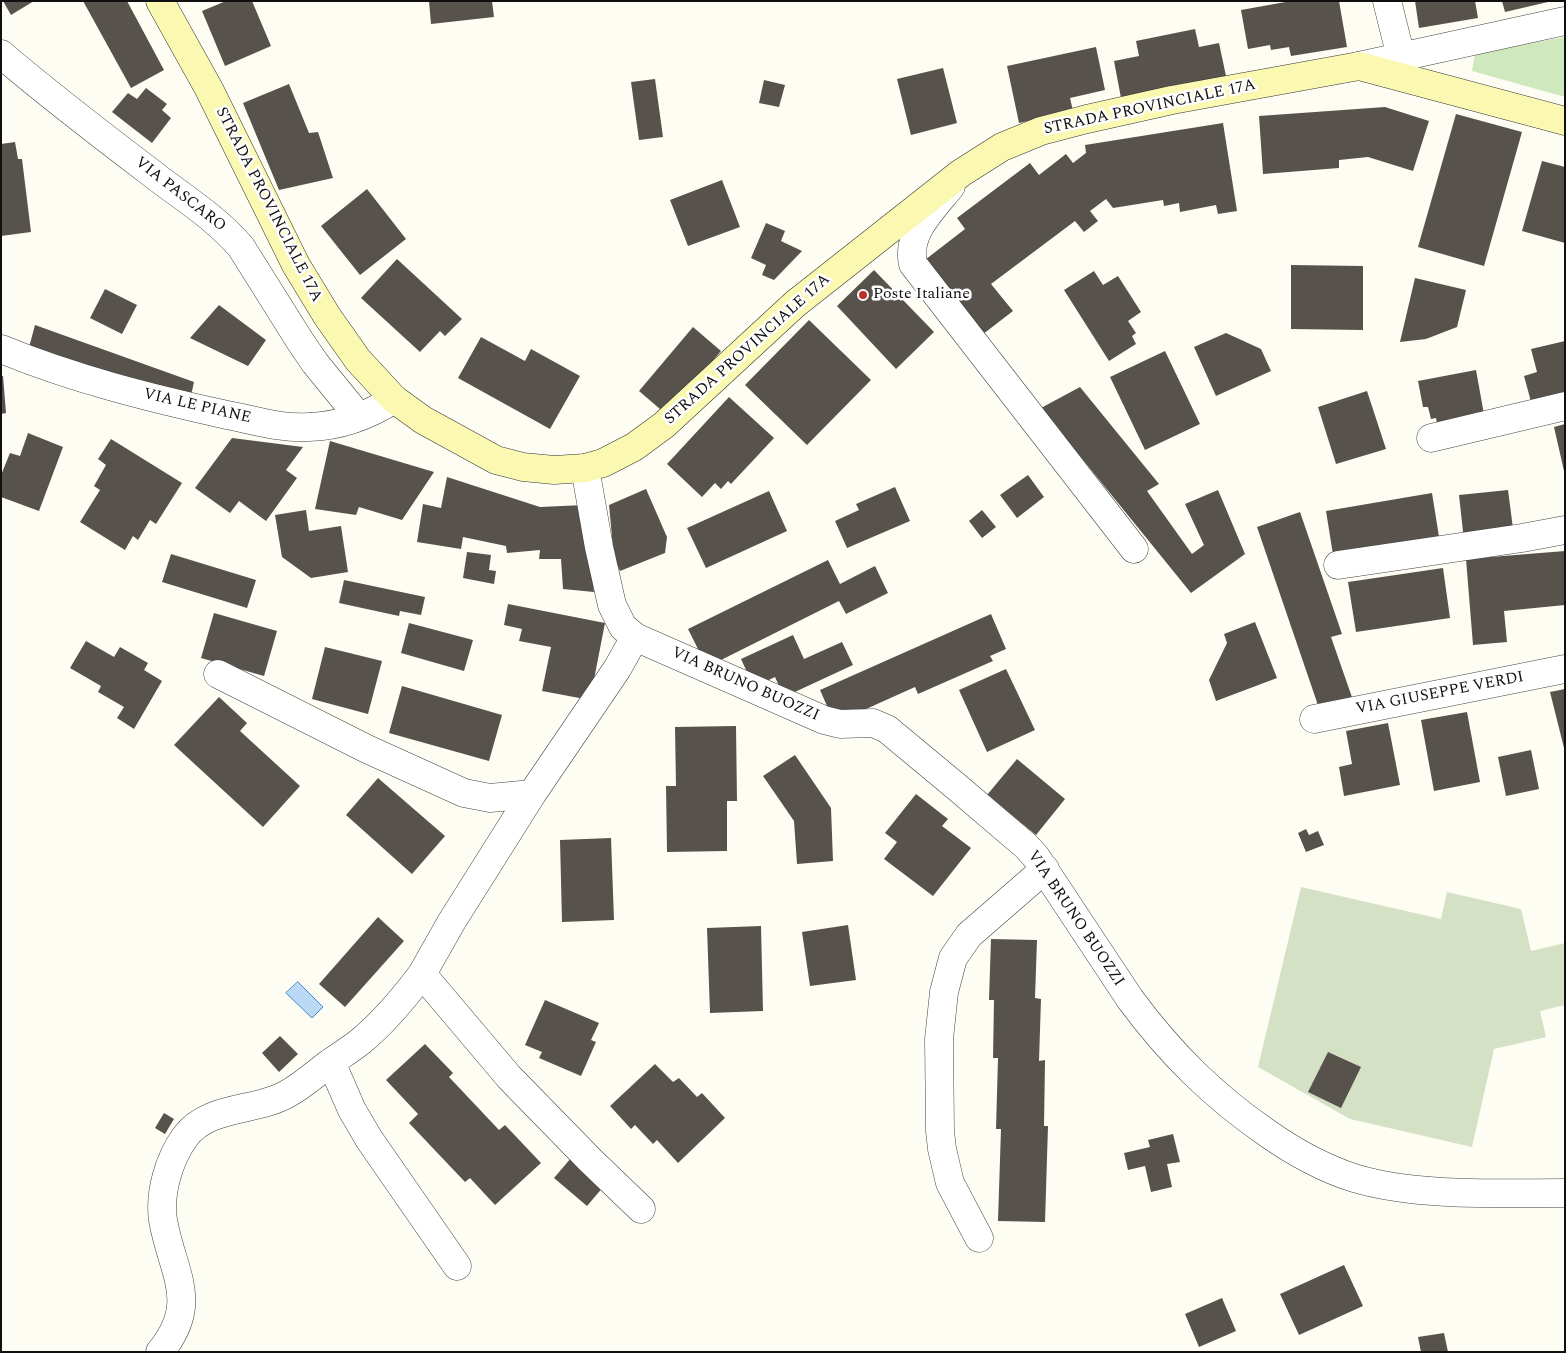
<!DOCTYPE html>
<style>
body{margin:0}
#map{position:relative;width:1566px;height:1353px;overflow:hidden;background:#fefdf3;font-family:Spectral,serif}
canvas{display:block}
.frame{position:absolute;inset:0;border:2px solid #101010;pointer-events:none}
</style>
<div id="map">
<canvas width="1566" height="1353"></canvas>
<div class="frame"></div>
</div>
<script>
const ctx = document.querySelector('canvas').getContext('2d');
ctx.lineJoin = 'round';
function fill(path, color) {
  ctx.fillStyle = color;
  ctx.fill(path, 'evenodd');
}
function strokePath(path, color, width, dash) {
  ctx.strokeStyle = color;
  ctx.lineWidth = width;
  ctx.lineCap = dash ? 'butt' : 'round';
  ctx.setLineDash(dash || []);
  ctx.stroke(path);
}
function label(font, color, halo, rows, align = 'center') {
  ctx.font = font + ' Spectral,serif';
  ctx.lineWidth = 5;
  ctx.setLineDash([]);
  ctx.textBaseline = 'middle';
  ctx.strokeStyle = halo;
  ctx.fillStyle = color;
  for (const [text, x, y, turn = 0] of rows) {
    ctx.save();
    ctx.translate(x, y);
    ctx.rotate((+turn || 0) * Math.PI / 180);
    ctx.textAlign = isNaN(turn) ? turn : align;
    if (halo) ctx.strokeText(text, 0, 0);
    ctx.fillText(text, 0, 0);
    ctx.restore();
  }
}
fill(new Path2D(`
 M1565 37V97L1472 71 1475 53Z`), '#d0e8bd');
fill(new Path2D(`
 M1301 887 1441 919 1447 892 1521 909 1531 951 1565 943V1005L1540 1011 1546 1037 1494 1049 1472 1147 1350 1119 1258 1067Z`), '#d5e1c4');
const water = new Path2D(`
 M298 982 323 1007 312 1018 286 993Z`);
fill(water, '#b9d9f4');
strokePath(water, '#4388c8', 1);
fill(new Path2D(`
 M3 1H34L11 15Z
 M83 1H127L164 70 131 88Z
 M226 1H252L271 46 225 66 202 11Z
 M429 1H492L494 17 431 24Z
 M1291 1H1339L1347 47 1291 56 1289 47 1271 50 1270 45 1248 49 1241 10Z
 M1415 1H1475L1478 18 1419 28Z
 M1502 1H1547L1548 2 1505 12Z
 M1195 29 1199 47 1219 43 1226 76 1121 98 1114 61 1139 56 1136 41Z
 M1096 47 1105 90 1070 98 1073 111 1019 123 1007 66Z
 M943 68 957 123 911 135 897 79Z
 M655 79 663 137 639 140 631 82Z
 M764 80 785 85 779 107 759 103Z
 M289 84 309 133 318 132 333 178 279 190 243 103Z
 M146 88 167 104 162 110 171 118 152 143 112 112 128 93 137 99Z
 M1385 107 1429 121 1413 171 1368 157 1339 160V168L1263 174 1259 116Z
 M1456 114 1522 132 1484 266 1418 247Z
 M1223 123 1237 211 1218 214 1216 205 1180 212 1179 203 1164 206 1163 200 1113 208 1106 199 1090 211 1098 221 1084 232 1075 221 991 284 1013 311 978 338 921 263 965 229 957 218 1030 163 1039 175 1066 154 1073 163 1086 153 1085 145Z
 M15 142 18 159H22L31 232 1 236V144Z
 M1542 161 1565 167V243L1522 231Z
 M722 180 740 227 688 246 670 200Z
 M367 189 406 239 360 275 321 226Z
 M766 223 785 231 781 241 802 251 774 280 762 275 766 265 751 258Z
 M397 259 462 319 445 336 440 331 420 352 361 298Z
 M1291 265 1363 266V330L1291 329Z
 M874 270 934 332 896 369 837 306Z
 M1094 271 1103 285 1118 276 1141 312 1128 321 1136 333 1132 336 1136 344 1109 361 1064 290Z
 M1415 278 1466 290 1457 327 1426 339 1400 342Z
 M105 289 137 305 122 334 90 318Z
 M219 305 266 340 248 366 190 338Z
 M809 320 871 380 807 445 745 385Z
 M35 325 194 382 190 400 27 355Z
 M693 327 721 351 667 415 639 391Z
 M1226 333 1261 349 1271 371 1216 396 1194 347Z
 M481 337 525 361 531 349 580 376 550 429 458 378Z
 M1565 341V400L1533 409 1524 376 1537 372 1531 349Z
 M1165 351 1200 424 1145 450 1110 377Z
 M1476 370 1485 420 1438 429 1436 418 1431 419 1428 407H1423L1418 381Z
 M1 376H3L6 413 1 414Z
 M1080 387 1159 484 1147 491 1192 554 1204 545 1185 504 1218 490 1245 554 1191 593 1041 408Z
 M1367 391 1386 449 1336 464 1318 407Z
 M729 397 774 438 731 484 728 481 721 489 715 483 702 497 667 464Z
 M1565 424V471H1564L1554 427Z
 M28 433 63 447 39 511 1 497V475L10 453 20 456Z
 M232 438 303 447 286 470 297 478 266 521 239 501 230 513 195 488Z
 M111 439 182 483 156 524 150 520 138 540 133 536 125 550 80 522 100 490 94 486 106 465 98 459Z
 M330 441 434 472 402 520 359 507 356 515 315 509Z
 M1028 475 1044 497 1017 518 1000 495Z
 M447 477 540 507 584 505 594 592 563 589 561 559H539L540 550 507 553 506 546 463 537 461 549 417 542 423 504 441 508Z
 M895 487 910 521 847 548 835 521 859 510 856 504Z
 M646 489 667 537 665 553 620 571 614 558 609 505Z
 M1508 490 1514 536 1464 541 1459 495Z
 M769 491 787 531 706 568 687 528Z
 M1432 493 1440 543 1334 561 1326 511Z
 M306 510 309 531 341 526 348 572 311 578 282 557 275 515Z
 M982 510 996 527 982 538 969 521Z
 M1300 512 1342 634 1331 637 1354 703 1321 714 1257 527Z
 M1565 551V605L1504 611 1507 642 1473 645 1466 559Z
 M467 552 491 555 489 570 496 571 494 584 463 578Z
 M171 554 256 580 247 608 162 582Z
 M828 560 840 584 875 566 888 593 846 614 839 601 707 667 688 629Z
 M1443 568 1450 618 1356 632 1348 582Z
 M344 580 425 597 421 615 400 611 399 616 339 603Z
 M508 604 605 623 590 700 542 691 551 647 519 641 522 629 504 625Z
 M214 613 277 631 264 676 201 658Z
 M991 614 1006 649 990 656 993 661 918 694 915 687 846 718 831 715 820 690Z
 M1255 622 1277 678 1216 701 1209 680 1227 643 1224 634Z
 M409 623 473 640 464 671 401 653Z
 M793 635 804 659 842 642 853 665 784 697 775 677 754 687 741 659Z
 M86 641 114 657 120 647 148 663 144 670 162 681 134 729 117 718 124 707 98 692 101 686 70 668Z
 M325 647 382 661 368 714 312 699Z
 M1006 669 1035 730 987 752 959 690Z
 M402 686 502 715 489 761 389 733Z
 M1565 689V748H1564L1550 692Z
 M219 697 247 723 240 731 300 786 263 827 174 745Z
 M1467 712 1480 782 1434 791 1421 720Z
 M1388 723 1400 785 1344 796 1339 767 1352 764 1346 731Z
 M736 726 737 801H727V851L667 852 666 786H676L675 727Z
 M1531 750 1539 789 1506 796 1498 757Z
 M795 755 831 808 833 861 797 864 794 821 763 776Z
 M1017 759 1065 799 1036 835 987 795Z
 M378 778 445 836 412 874 346 815Z
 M916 794 948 819 942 826 971 848 933 896 884 859 897 842 885 833Z
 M1306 829 1309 835 1318 831 1324 845 1306 852 1298 833Z
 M611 838 614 920 562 922 560 840Z
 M378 917 404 941 345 1007 319 984Z
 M848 925 856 980 810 986 802 932Z
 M761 926 763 1011 710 1013 707 928Z
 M991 939 1037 940 1035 998 1041 999 1039 1061 1045 1060 1044 1126H1048L1045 1222 998 1221 1001 1129H996L998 1058H993L994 1000H989Z
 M545 1000 599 1023 591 1040 596 1042 581 1076 539 1058 542 1052 525 1045Z
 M280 1036 298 1054 279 1072 262 1053Z
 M425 1044 453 1073 449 1077 499 1130 505 1125 541 1163 495 1205 470 1178 465 1182 409 1123 418 1114 386 1080Z
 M1328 1052 1361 1067 1341 1108 1308 1092Z
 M655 1064 673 1082 679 1078 697 1097 702 1093 725 1118 678 1163 657 1140 653 1144 635 1125 631 1129 610 1106Z
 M164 1113 174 1119 165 1134 155 1128Z
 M1173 1134 1180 1162 1167 1164 1172 1187 1151 1192 1145 1166 1128 1170 1124 1153 1150 1147 1148 1140Z
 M571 1158 604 1186 587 1206 554 1178Z
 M1344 1265 1363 1306 1299 1335 1280 1294Z
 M1222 1298 1236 1331 1199 1347 1185 1314Z
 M1444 1333 1448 1352H1421L1418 1337Z`), '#58524c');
const street = new Path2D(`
 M1387 1 1401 57
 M1 54C49 95 100 134 150 172 183 198 213 215 241 247L300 341 315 363 359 417
 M1359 66 1565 21
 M951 186C933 209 906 233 913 264L1134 549
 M1 349C74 379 150 398 227 415 254 420 281 429 309 427 340 426 368 416 394 399
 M1431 438 1565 406
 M585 468 599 547 612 605 623 627 635 637 824 720 840 724 873 723 887 729 958 788 1026 846 1036 857 1130 999C1170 1053 1212 1095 1267 1133 1294 1152 1323 1168 1354 1178 1417 1197 1499 1193 1565 1193
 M1338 565 1522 538 1565 530
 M635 637 617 669 532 794 452 921 422 974 509 1077 590 1160 641 1209
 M218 674 367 749 464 793 490 798 532 794
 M1314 719 1565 669
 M331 1062 352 1110 369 1139 457 1266
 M979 1238 950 1183 942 1149 940 1131 939 1039 944 992 953 958 969 935 1045 869
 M160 1352C201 1302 172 1273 163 1220 159 1193 169 1159 185 1137 208 1105 256 1112 287 1094 302 1086 314 1075 327 1065 338 1057 350 1050 361 1041 384 1022 404 998 422 974`);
const secondary = new Path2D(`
 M160 1 209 89 296 265 327 316 358 360 394 399 423 420 496 460 523 467 554 470 585 468 603 463 634 447 664 425 795 304 961 173 1002 147 1041 131 1087 119 1172 100 1359 66 1565 121`);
strokePath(street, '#434343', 29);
strokePath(secondary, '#323232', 29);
strokePath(street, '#fff', 28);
strokePath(secondary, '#fbf9b1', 28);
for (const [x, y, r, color] of [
 [863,295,5,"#bb312d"]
]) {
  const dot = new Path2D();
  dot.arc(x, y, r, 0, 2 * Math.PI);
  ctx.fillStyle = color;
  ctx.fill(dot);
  strokePath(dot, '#fff', 2);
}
label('16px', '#101010', '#fff', [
 ["STRADA PROVINCIALE 17A",1150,108,-12],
 ["VIA PASCARO",180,195,38],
 ["STRADA PROVINCIALE 17A",268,205,63],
 ["STRADA PROVINCIALE 17A",748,350,-42],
 ["VIA LE PIANE",197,407,13],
 ["VIA BRUNO BUOZZI",745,685,24],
 ["VIA GIUSEPPE VERDI",1440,694,-11],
 ["VIA BRUNO BUOZZI",1075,919,56]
]);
label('16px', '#101010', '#fff', [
 ["Poste Italiane",873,295]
], 'left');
</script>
